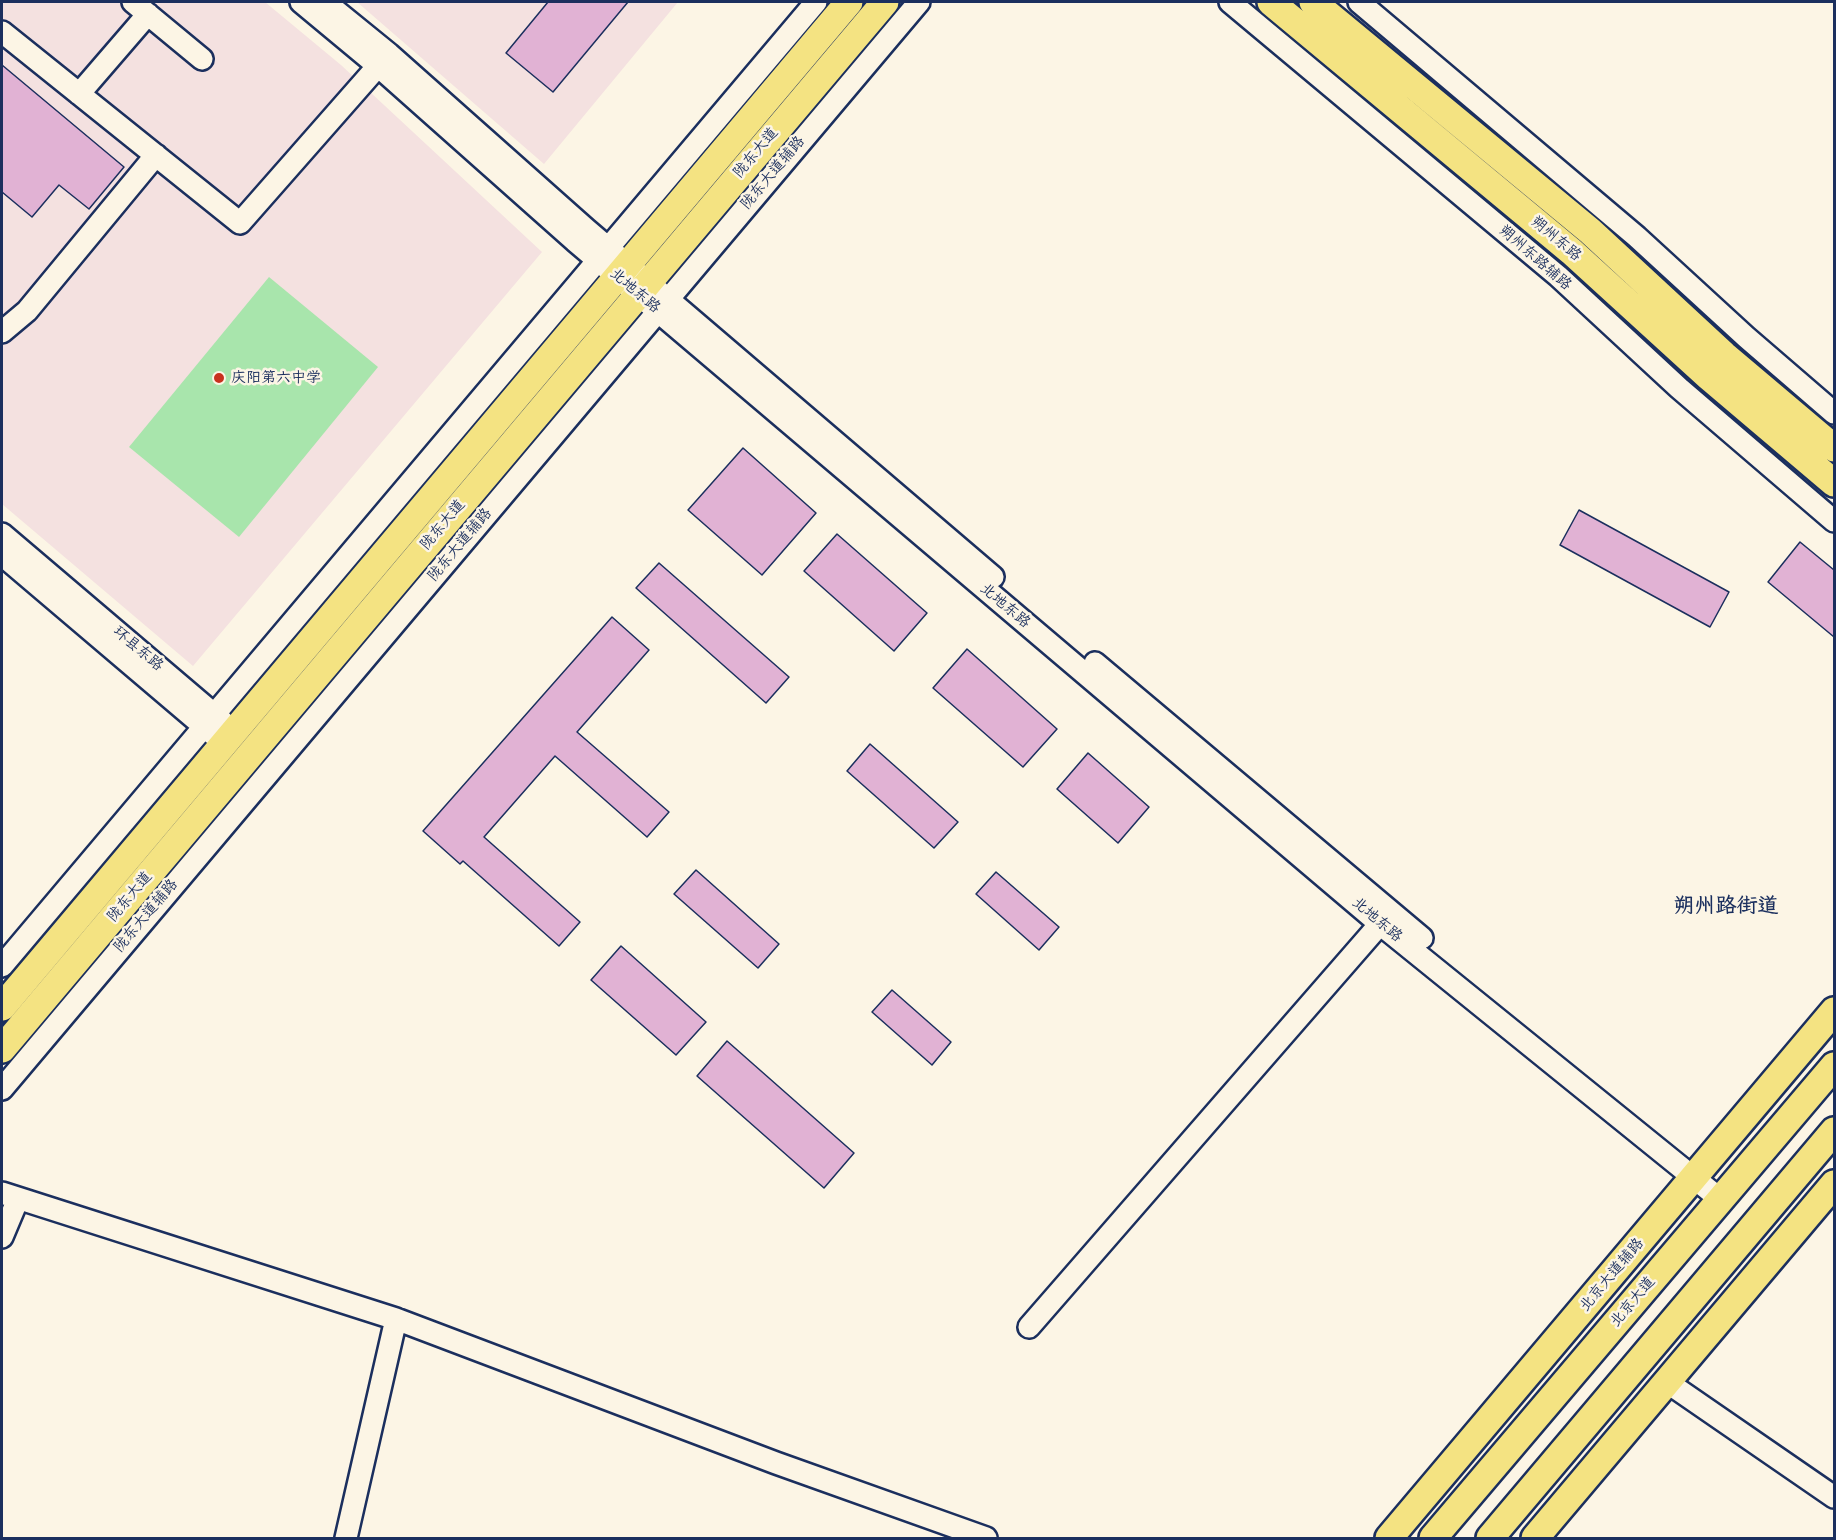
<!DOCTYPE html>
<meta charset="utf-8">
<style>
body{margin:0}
#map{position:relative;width:1836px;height:1540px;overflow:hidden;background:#fcf5e5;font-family:"Balsamiq Sans",sans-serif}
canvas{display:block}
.frame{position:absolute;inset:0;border:3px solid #1b2f5e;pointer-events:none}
</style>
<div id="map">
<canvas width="1836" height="1540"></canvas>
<div class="frame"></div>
</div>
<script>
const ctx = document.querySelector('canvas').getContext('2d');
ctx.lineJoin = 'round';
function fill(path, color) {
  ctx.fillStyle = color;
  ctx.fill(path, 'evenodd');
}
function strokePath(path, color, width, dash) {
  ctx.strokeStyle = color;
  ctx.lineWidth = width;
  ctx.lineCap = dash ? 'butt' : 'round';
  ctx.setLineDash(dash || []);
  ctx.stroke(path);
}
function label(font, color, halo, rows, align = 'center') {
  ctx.font = font + ' "Balsamiq Sans","LXGW WenKai TC",sans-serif';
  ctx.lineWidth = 5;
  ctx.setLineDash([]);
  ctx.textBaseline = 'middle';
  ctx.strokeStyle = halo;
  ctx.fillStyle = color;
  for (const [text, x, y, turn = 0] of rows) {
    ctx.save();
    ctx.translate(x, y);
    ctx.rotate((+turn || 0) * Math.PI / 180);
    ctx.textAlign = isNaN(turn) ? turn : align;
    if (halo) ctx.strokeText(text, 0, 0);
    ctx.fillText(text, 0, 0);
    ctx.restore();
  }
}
fill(new Path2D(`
 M2 2H265L341 65 542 252 193 666 2 504Z
 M357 2H678L544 164Z`), '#f4e1e0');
fill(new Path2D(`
 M269 277 378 367 239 537 129 447Z`), '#a8e5ac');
const building = new Path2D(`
 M548 2H628L553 92 506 53Z
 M2 65 124 167 89 209 59 185 32 217 2 192Z
 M743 448 816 513 762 575 688 510Z
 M1579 510 1729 592 1710 627 1560 545Z
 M837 534 927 613 894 651 804 571Z
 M1800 542 1834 570V637L1768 582Z
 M659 563 789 677 766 703 636 588Z
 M612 617 649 650 577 732 669 812 647 837 555 756 484 837 580 922 559 946 463 861 460 864 423 831Z
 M967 649 1057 729 1023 767 933 688Z
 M870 744 958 822 934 848 847 771Z
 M1088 753 1149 807 1118 843 1057 789Z
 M696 870 779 944 758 968 674 894Z
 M996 872 1059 927 1039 950 976 894Z
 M621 946 706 1022 676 1055 591 980Z
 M892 990 951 1042 932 1065 872 1012Z
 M727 1041 854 1153 824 1188 697 1076Z`);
fill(building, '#e1b2d4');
strokePath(building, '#1b2f5e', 1.5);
const minor = new Path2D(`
 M133 2 202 59
 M301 2 378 66 575 241 1380 924 1720 1199
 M325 2 389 54 586 229 993 577
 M1230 2 1558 276 1679 388 1834 521
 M1359 2 1637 237 1746 337 1834 413
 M2 32 240 223 378 66
 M79 94 148 14
 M2 332 27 311 156 155
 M2 534 223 722
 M2 555 214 735
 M1095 663 1422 938
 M2 966 816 2
 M2 1089 919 2
 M2 1193 396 1319 776 1463 986 1538
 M2 1237 18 1199
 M1029 1327 1380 924
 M1667 1382 1834 1497
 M346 1538 396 1319`);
const major = new Path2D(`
 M1271 2 1572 252 1709 377 1834 483
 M1313 2 1590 231 1724 355 1834 448
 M2 1007 849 2
 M2 1049 885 2
 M1389 1538 1834 1011
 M1433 1538 1834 1066
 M1490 1538 1834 1131
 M1535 1538 1834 1184`);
strokePath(minor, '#1b2f5e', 26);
strokePath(major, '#1b2f5e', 32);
strokePath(minor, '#fcf5e5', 21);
strokePath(major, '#f4e382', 27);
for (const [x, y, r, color] of [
 [219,378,6,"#c8321e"]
]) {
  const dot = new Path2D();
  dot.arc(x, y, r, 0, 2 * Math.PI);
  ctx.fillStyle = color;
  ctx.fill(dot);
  strokePath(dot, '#fcf5e5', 2);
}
label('15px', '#1b2f5e', '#fcf5e5', [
 ["陇东大道",756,153,-50],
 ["陇东大道辅路",773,173,-50],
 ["朔州东路",1556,239,40],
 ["朔州东路辅路",1535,258,41],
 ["北地东路",635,291,40],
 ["陇东大道",443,525,-50],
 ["陇东大道辅路",460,545,-50],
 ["北地东路",1005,606,40],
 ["环县东路",138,649,40],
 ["陇东大道",130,897,-50],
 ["陇东大道辅路",146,916,-50],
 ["北地东路",1377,920,40],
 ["北京大道辅路",1612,1275,-50],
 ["北京大道",1633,1302,-50]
]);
label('15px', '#1b2f5e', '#fcf5e5', [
 ["庆阳第六中学",231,378]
], 'left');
label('bold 21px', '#1b2f5e', '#fcf5e5', [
 ["朔州路街道",1726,907]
]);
</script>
